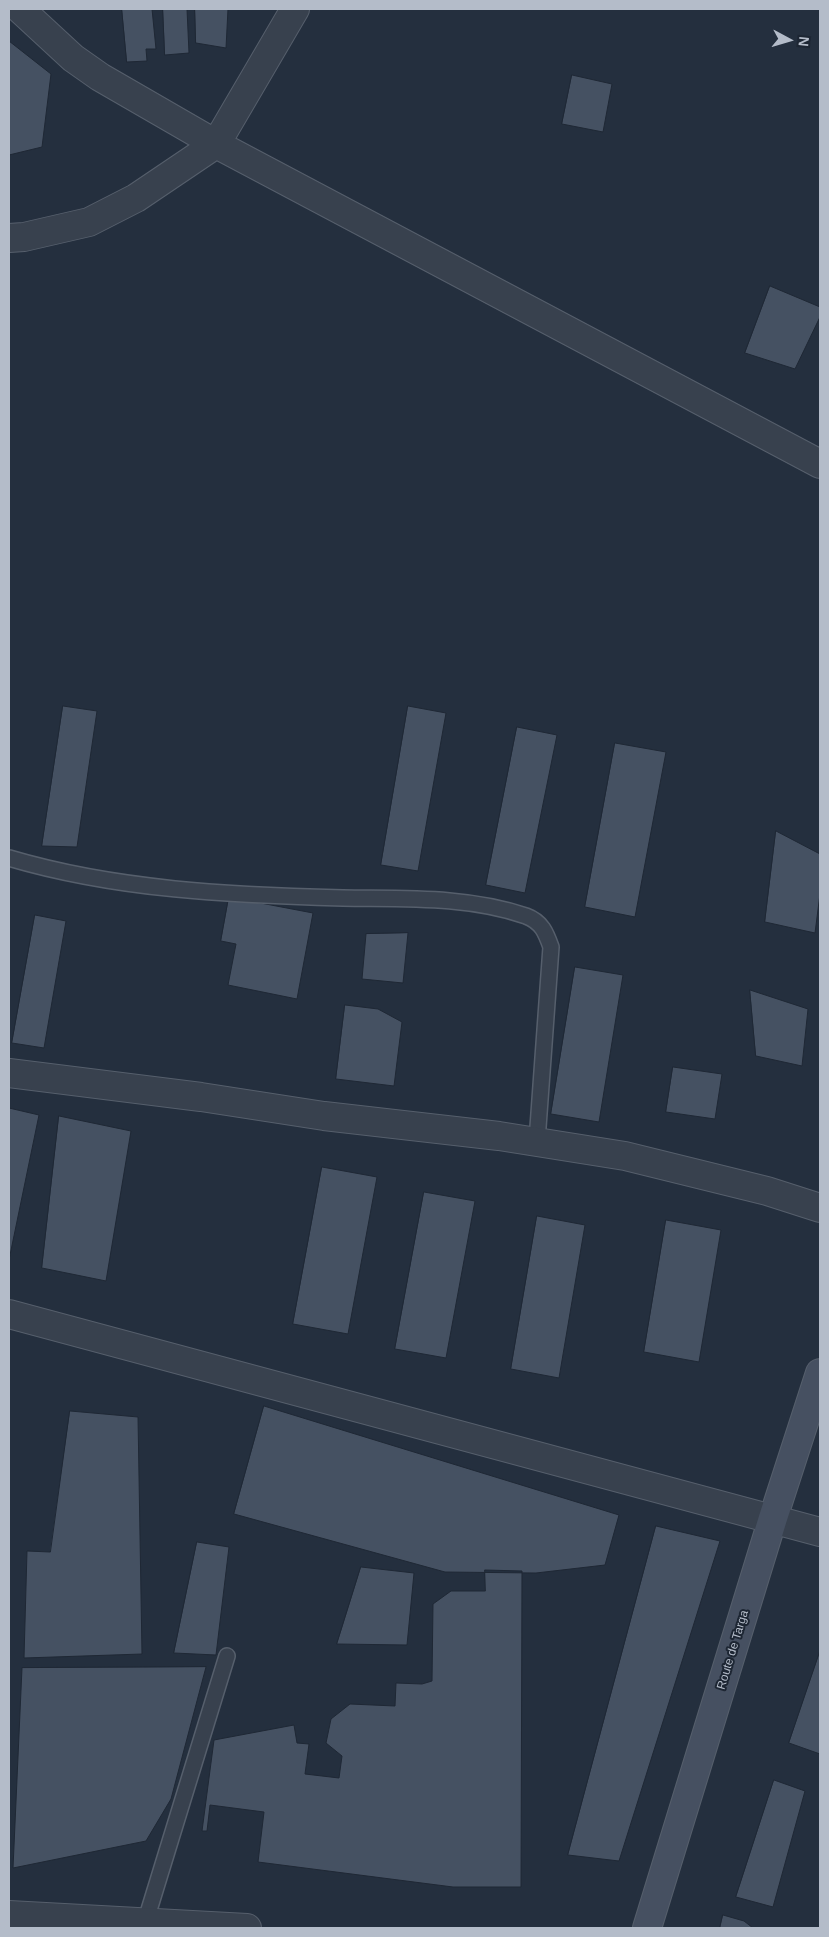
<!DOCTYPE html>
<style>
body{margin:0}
#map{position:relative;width:829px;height:1937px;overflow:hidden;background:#242f3e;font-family:Arial,sans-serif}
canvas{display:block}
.frame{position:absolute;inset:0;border:10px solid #b4bcc9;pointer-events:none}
.north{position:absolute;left:764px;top:15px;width:50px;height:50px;-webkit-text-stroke:4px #1d2633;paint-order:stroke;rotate:96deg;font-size:14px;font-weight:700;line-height:20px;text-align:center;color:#b4bcc9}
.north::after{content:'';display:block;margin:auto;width:18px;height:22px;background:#b4bcc9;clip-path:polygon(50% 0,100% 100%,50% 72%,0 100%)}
</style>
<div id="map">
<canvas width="829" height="1937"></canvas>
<div class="frame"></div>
<div class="north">N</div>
</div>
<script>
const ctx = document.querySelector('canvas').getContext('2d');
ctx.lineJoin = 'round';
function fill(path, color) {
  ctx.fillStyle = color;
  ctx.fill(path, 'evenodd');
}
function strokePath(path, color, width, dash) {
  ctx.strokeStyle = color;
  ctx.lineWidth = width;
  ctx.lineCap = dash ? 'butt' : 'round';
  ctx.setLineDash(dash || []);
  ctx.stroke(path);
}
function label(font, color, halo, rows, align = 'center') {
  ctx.font = font + ' Arial,sans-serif';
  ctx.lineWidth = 4;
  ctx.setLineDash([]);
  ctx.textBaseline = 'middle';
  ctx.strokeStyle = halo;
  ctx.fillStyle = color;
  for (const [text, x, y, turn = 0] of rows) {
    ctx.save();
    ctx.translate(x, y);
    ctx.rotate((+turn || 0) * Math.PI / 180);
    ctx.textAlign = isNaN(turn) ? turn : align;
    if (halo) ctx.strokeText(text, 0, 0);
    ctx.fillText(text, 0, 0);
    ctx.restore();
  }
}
const building = new Path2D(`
 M122 9H152L156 49H146L147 61 127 62Z
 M163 9H187L189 53 165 55Z
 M195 9H228L226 48 196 43Z
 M9 41 51 74 42 147 9 155Z
 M572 75 612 84 603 132 562 124Z
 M770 286 820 307V317L795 369 745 353Z
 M63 706 97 711 77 847 42 846Z
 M408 706 446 713 418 871 381 865Z
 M517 727 557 735 525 893 486 885Z
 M615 743 666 752 635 917 585 907Z
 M776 831 820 854V894L815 933 765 922Z
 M229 897 313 913 297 999 228 985 236 944 221 941Z
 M35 915 66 921 44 1048 12 1043Z
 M408 933 403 983 362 979 366 934Z
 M575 967 623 975 599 1122 551 1114Z
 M750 990 808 1009 802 1066 756 1056Z
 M345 1005 378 1009 402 1022 394 1086 336 1079Z
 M673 1067 722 1074 715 1119 666 1112Z
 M9 1108 39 1115 9 1260Z
 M59 1116 131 1131 106 1281 42 1268Z
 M322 1167 377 1177 348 1334 293 1324Z
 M424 1192 475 1201 446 1358 395 1349Z
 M537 1216 585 1225 559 1378 511 1369Z
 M666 1220 721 1230 699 1362 644 1352Z
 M264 1406 619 1515 605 1565 536 1573 445 1572 234 1514Z
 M70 1411 138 1417 142 1654 24 1658 27 1551 50 1552Z
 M656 1526 720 1541 619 1861 568 1855Z
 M197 1542 229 1547 216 1655 174 1653Z
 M361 1567 414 1573 407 1645 337 1644Z
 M485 1570 522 1571 521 1887H453L258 1862 264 1812 210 1805 207 1831H202L214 1740 294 1725 297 1743 309 1744 305 1774 339 1778 342 1756 326 1743 331 1719 350 1704 395 1706 396 1683 422 1684 432 1681 433 1604 451 1591H485Z
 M820 1651V1754L789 1743Z
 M206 1667 171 1799 146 1841 13 1868 22 1668Z
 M774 1780 805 1791 773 1907 736 1897Z
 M723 1915 744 1921 753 1928H720Z`);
fill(building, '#455162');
strokePath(building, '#1f2835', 1);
const service = new Path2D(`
 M9 858C117 890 231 895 343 898 404 899 468 896 526 916 542 922 546 933 551 947L537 1141
 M145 1923 227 1656`);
const minor = new Path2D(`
 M20 9 73 58 100 77 216 144 820 464
 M9 238 24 237 89 222 136 198 216 144 295 9
 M9 1073 201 1097 324 1116 499 1136 625 1156 767 1191 820 1208
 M9 1314 820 1532`);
const tertiary = new Path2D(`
 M9 1915 247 1928`);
const secondary = new Path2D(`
 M647 1928 773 1518 820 1373`);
strokePath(service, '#565f6c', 18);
strokePath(minor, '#565f6c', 30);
strokePath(tertiary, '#565f6c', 30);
strokePath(secondary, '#565f6c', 30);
strokePath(service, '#38414e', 15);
strokePath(minor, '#38414e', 28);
strokePath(tertiary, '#38414e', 28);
strokePath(secondary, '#465061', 28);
label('12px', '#b4bcc9', '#1d2633', [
 ["Route de Targa",733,1650,-73]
]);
</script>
